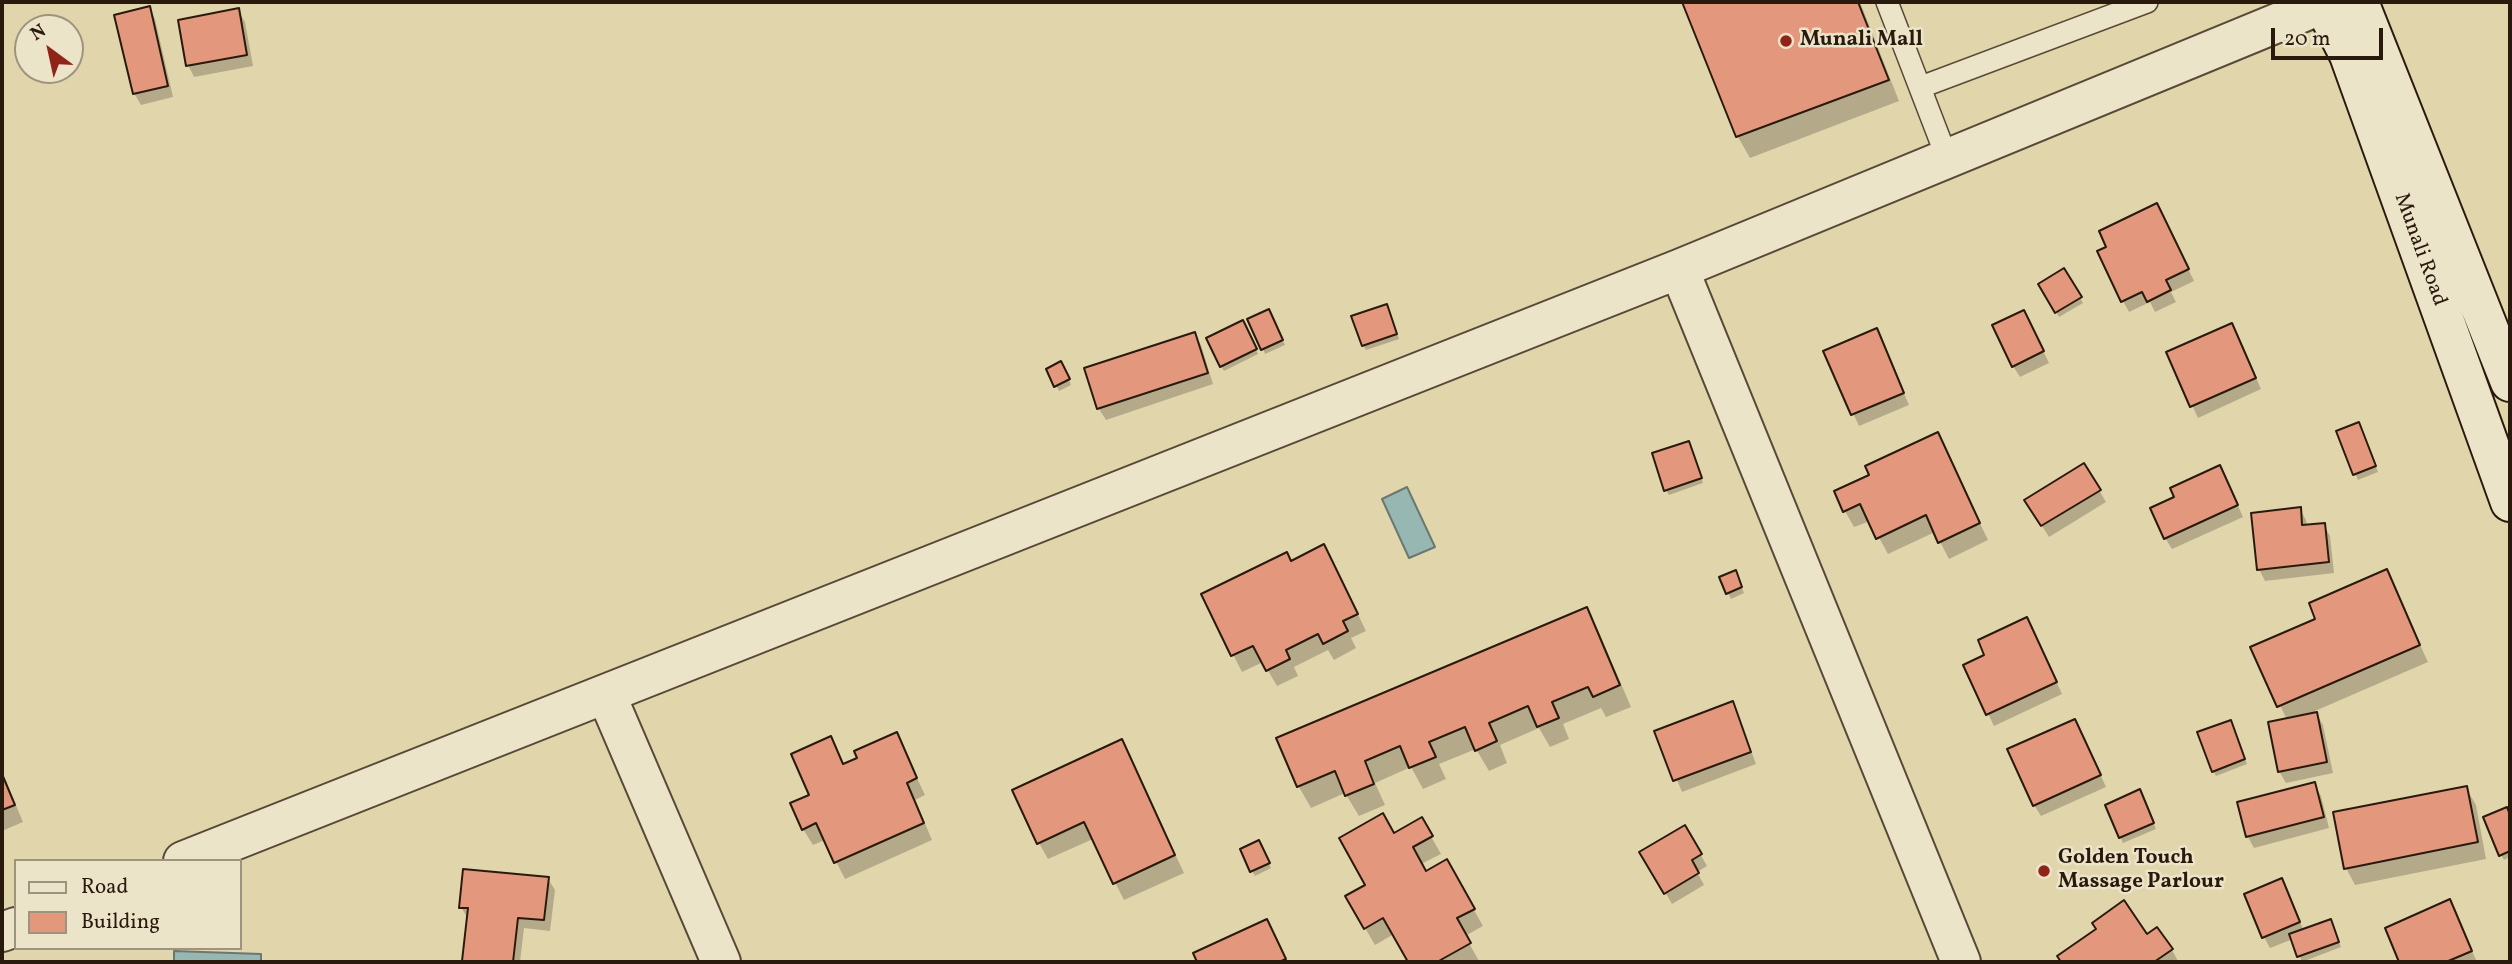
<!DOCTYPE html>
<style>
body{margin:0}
#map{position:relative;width:2512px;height:964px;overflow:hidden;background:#e1d5ac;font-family:Vollkorn,serif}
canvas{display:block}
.frame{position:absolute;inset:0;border:4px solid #2a1a0e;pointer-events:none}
.legend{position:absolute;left:14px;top:859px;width:228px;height:91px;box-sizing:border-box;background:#ece4c9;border:2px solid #9e937e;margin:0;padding:9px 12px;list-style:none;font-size:21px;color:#2a1a0e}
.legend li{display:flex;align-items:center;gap:14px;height:35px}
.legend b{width:35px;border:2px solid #9e937e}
.north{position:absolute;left:14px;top:14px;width:70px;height:70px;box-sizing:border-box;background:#ece4c9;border:2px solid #9e937e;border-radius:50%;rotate:327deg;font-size:19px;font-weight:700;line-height:28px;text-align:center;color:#2a1a0e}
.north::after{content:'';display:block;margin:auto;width:24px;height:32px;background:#8f2418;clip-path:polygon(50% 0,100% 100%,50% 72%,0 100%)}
.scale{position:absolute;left:2271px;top:28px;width:112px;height:32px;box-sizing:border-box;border:4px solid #2a1a0e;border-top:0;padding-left:9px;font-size:21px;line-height:24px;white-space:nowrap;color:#2a1a0e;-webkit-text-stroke:5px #ece4c9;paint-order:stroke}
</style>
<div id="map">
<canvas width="2512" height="964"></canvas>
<div class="frame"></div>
<ul class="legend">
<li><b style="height:9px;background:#ece4c9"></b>Road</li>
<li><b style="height:19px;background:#e3987d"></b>Building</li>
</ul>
<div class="north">N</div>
<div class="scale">20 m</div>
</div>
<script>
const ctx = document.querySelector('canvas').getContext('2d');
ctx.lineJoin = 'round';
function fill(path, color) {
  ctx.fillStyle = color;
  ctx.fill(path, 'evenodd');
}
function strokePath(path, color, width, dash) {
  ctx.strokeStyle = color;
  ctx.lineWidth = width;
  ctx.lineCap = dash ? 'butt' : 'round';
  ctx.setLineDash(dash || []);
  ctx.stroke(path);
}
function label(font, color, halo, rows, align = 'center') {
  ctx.font = font + ' Vollkorn,serif';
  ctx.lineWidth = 5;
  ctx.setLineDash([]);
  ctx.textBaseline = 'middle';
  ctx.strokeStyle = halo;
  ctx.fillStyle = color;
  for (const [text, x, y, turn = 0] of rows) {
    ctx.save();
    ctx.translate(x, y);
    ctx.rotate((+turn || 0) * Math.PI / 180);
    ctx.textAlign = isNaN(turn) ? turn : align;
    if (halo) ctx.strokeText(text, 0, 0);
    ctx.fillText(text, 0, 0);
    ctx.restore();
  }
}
const water = new Path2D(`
 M1407 487 1435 547 1409 558 1382 499Z
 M174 951 261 954V962H174Z`);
fill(water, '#97b7b2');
strokePath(water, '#6b7870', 2);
fill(new Path2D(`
 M1684 2H1860L1899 101 1750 158 1738 137Z
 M149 8 155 19 173 97 141 105 134 93Z
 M238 10 245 22 253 66 194 77 188 65Z
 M2163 217 2194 281 2171 292 2176 302 2155 312 2150 302 2129 312 2123 301Z
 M2064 270 2083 303 2059 317 2040 284Z
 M1389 311 1399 339 1366 350 1363 345Z
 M1271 317 1285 345 1265 354 1263 349Z
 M2030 324 2049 363 2020 377 2013 366Z
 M1245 327 1258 354 1224 371 1221 366Z
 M1876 330 1909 405 1859 426 1825 352Z
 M1194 334 1201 345 1213 384 1106 420 1099 409 1087 369Z
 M2238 337 2261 389 2198 418 2168 353Z
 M1061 364 1071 385 1059 391 1048 370Z
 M2361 429 2378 472 2358 480 2338 432Z
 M1937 434 1988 540 1949 559 1935 532 1888 554 1870 521 1854 527 1845 511 1872 476Z
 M1691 448 1703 483 1669 495 1666 490Z
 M2084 465 2106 502 2049 537 2026 500Z
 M2226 479 2243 517 2172 549 2165 538Z
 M2300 509 2306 520 2307 526 2324 525 2330 536 2334 573 2265 581 2259 569Z
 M1291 563H1333L1366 631 1351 638 1356 648 1334 660 1328 650 1294 667 1298 676 1277 686 1263 662 1242 672 1203 595Z
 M2386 571 2428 662 2315 711 2323 725 2333 773 2286 783 2279 771 2287 720 2253 648 2318 619Z
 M1721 578H1738L1744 593 1731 599Z
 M1586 609 1598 630 1631 707 1606 717 1601 708 1563 724 1569 739 1550 747 1539 728 1500 745 1507 763 1489 771 1476 749 1439 764 1446 779 1423 789 1411 767 1375 783 1385 805 1359 816 1345 793 1311 808 1299 787 1278 739Z
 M2033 631 2062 694 1994 726 1965 666Z
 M1732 704 1738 715 1756 764 1682 792 1657 732Z
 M2233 727 2247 764 2216 776 2213 771Z
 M2081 732 2106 787 2041 816 2034 805Z
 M896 734 925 795 915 800 932 840 845 879 825 840 813 845 803 829 811 796 831 738 844 765 860 758Z
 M1130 758 1184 873 1124 900 1093 839 1048 859 1039 843Z
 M2 772 23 822 2 831Z
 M2314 784 2321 796 2329 828 2254 848 2248 837 2239 803Z
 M2466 788 2476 805 2486 859 2355 885 2346 868Z
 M2142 796 2156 829 2123 843 2107 805Z
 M2506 809 2510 817V857L2504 860 2501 855Z
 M1421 819 1441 854 1421 864 1426 873 1456 878 1483 926 1465 936 1479 961 1476 962H1410L1394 934 1375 945 1347 897 1368 886 1394 835Z
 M1685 827 1707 866 1697 872 1704 885 1672 904 1642 852Z
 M1261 847 1271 868 1255 876 1252 871Z
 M548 879 555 890 550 931 524 928 520 962H464L468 919 461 907Z
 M2281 880 2304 931 2333 927 2341 947 2302 962 2293 939 2270 948 2264 937Z
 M2450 902 2477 962H2401L2387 929Z
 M2147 936 2172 950 2178 961 2062 962 2059 957Z
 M1276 938 1287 962H1199L1195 954Z`), '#0003');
const building = new Path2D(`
 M1682 2H1858L1889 80 1736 137Z
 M150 6 168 86 133 94 114 15Z
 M239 8 247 55 186 66 178 20Z
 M2157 203 2189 269 2166 280 2171 290 2147 302 2142 292 2121 302 2097 251 2106 247 2099 231Z
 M2064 268 2082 297 2055 313 2038 284Z
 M1387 304 1397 334 1362 346 1351 316Z
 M1269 309 1283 340 1261 350 1247 319Z
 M2024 310 2044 351 2012 367 1992 325Z
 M1243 320 1257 349 1220 367 1206 338Z
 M2232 323 2256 378 2190 407 2166 352Z
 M1877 328 1904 393 1851 415 1823 351Z
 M1195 332 1208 373 1097 409 1084 368Z
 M1061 361 1070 379 1054 387 1046 369Z
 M2359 422 2376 466 2353 475 2336 431Z
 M1938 432 1980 523 1938 543 1926 515 1876 539 1860 504 1843 512 1834 491 1869 475 1865 466Z
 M1689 441 1702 478 1664 491 1652 453Z
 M2084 463 2101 490 2041 526 2024 500Z
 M2220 465 2238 505 2164 539 2150 508 2174 497 2170 488Z
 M2301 507 2302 525 2325 523 2329 562 2257 570 2251 513Z
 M1324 544 1358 614 1343 621 1348 631 1323 644 1318 634 1286 650 1290 659 1266 671 1253 646 1231 656 1201 594 1287 552 1291 561Z
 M2387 569 2420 645 2277 707 2250 647 2315 619 2309 603Z
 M1736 570 1742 587 1726 594 1719 577Z
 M1587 607 1620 685 1593 697 1588 687 1552 702 1559 718 1537 727 1528 706 1489 723 1497 741 1475 751 1465 727 1429 742 1436 757 1409 768 1400 746 1365 761 1374 784 1345 796 1335 771 1297 787 1276 738Z
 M2027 617 2057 682 1986 715 1963 665 1984 655 1978 640Z
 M1733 701 1751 752 1673 781 1654 731Z
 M2317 712 2327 762 2278 772 2268 722Z
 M2075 719 2101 775 2033 806 2007 749Z
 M2231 720 2245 759 2212 772 2197 732Z
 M897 732 917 778 907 783 924 823 834 863 816 823 802 830 790 803 809 795 791 754 831 736 843 764 857 758 854 751Z
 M1122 739 1175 855 1113 884 1084 822 1037 844 1012 790Z
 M2 774 15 805 2 810Z
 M2315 782 2324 817 2246 837 2237 802Z
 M2467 786 2478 842 2344 869 2333 812Z
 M2140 789 2154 823 2119 838 2105 805Z
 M2507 807 2510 815V851L2499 856 2483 817Z
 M1383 813 1394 833 1422 817 1433 836 1413 847 1426 871 1447 859 1475 909 1457 918 1471 943 1437 962H1408L1383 918 1364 929 1345 896 1365 885 1339 838Z
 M1685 825 1702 854 1692 860 1699 873 1664 894 1639 852Z
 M1259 840 1270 863 1250 872 1240 849Z
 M463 869 549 877 544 920 518 918 513 962 462 961 468 908H459Z
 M2282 878 2300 922 2262 938 2244 894Z
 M2450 899 2472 951 2446 962H2399L2385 928Z
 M2124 900 2147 934 2157 927 2173 949 2154 962H2061L2057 956 2096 929 2092 923Z
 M1267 919 1286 959 1279 962H1197L1193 953Z
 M2331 919 2339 942 2297 957 2289 934Z`);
fill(building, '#e3987d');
strokePath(building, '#2a1a0e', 2);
const lane = new Path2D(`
 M1887 2 1947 158
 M1921 87 2147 2`);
const street = new Path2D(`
 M1679 269 1961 962
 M606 694 721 962
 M183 861 1679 269 2328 2
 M2 932 16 927`);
const secondary = new Path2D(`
 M2322 2 2349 55 2510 502
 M2359 2 2510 382`);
strokePath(lane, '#584936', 24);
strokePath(street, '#584936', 42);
strokePath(secondary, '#2a1a0e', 42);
strokePath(lane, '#ece4c9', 21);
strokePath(street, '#ece4c9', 38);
strokePath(secondary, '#ece4c9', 38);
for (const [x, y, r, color] of [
 [1786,41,7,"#8f2418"],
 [2044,871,7,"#8f2418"]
]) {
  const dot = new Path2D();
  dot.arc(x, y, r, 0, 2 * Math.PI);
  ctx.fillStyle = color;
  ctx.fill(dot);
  strokePath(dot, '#ece4c9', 2.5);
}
label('bold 21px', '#2a1a0e', '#ece4c9', [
 ["Munali Mall",1800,41],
 ["Golden Touch",2058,859],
 ["Massage Parlour",2058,883]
], 'left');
label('21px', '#2a1a0e', '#ece4c9', [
 ["Munali Road",2419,250,70]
]);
</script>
